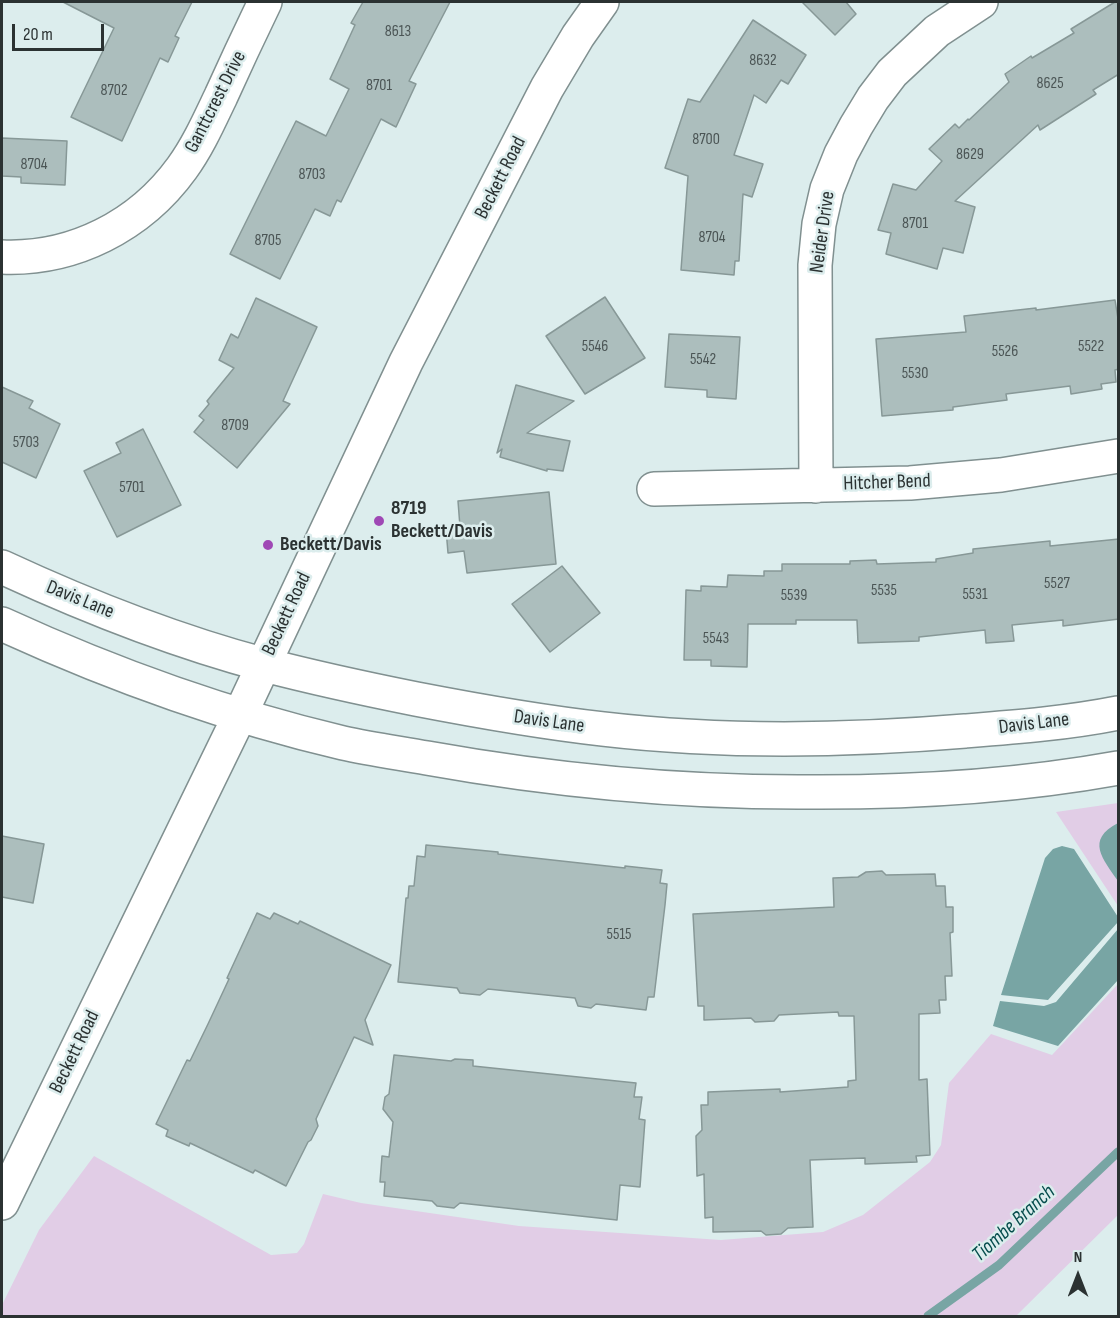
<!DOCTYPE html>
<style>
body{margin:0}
#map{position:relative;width:1120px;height:1318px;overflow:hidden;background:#dceded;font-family:"Sofia Sans Condensed",sans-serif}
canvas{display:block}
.frame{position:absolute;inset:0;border:3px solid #2b3232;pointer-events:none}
.north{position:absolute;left:1048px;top:1246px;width:60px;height:60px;-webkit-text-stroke:4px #dceded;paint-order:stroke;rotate:0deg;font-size:16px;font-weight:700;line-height:24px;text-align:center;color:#2b3232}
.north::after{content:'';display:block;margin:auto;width:21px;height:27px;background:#2b3232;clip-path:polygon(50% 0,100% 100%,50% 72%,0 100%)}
.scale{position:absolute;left:12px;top:24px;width:92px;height:27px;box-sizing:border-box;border:3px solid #2b3232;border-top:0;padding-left:8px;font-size:18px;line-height:21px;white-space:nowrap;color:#2b3232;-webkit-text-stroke:4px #dceded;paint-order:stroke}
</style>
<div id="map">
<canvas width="1120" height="1318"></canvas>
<div class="frame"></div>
<div class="north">N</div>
<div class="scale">20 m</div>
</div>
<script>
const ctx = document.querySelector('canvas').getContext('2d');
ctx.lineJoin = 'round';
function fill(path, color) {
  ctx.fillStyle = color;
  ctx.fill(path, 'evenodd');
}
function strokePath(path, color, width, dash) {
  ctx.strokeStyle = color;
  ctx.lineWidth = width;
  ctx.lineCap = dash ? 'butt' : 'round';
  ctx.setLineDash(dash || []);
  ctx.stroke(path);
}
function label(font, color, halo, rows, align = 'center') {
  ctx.font = font + ' "Sofia Sans Condensed",sans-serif';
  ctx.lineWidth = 5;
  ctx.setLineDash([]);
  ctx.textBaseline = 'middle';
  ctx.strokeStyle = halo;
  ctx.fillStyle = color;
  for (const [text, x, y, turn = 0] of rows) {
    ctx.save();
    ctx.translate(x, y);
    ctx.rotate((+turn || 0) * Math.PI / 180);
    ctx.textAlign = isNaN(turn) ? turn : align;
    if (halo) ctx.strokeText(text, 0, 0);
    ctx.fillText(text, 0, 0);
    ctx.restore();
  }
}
fill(new Path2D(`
 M1118 803V906L1056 812Z
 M1118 984V1215L1016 1316H2V1305L39 1230 94 1156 271 1255 297 1253 304 1244 323 1194 361 1203 519 1226 721 1240 823 1232 863 1215 930 1162 941 1145 949 1083 991 1034 1052 1055Z`), '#e1cde6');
fill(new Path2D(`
 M1118 823V881C1103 859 1085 840 1118 823Z
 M1062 846 1074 849 1118 917V922L1048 1000 1001 995 1045 858 1053 849Z
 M1118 929V980L1058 1046 993 1026 1000 1001 1044 1006 1056 1002Z`), '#78a5a4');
strokePath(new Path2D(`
 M928 1316 999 1265 1118 1152`), '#78a5a4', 9);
const building = new Path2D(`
 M63 2H192L175 36 179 38 168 62 160 58 122 141 71 117 114 28Z
 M363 2H450L409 81 416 84 396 127 381 119 341 202 337 200 330 216 315 209 280 279 230 254 296 121 326 136 349 89 330 79 355 25 351 23Z
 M802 2H846L856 14 835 35Z
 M1115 2H1119V74L1093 90 1096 94 1040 130 1038 125 955 201 975 207 963 253 943 248 937 269 886 254 891 233 878 230 893 184 916 190 942 161 929 149 955 124 959 128 968 119 969 120 1009 82 1005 74 1031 56 1032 58 1074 33 1071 29Z
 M753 20 806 55 788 84 781 80 766 103 754 95 734 155 763 164 752 197 743 194 739 261H735L734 275 681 270 688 176 665 168 688 99 700 102Z
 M2 138 67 141 65 185 21 183V177L2 176Z
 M605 297 645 358 585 394 546 336Z
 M256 298 317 327 283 401 290 404 237 468 194 432 204 420 199 416 209 404 207 401 234 368 219 360 231 334 238 338Z
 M1115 300 1119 325V369L1115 370 1116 382 1101 384 1102 389 1071 394 1070 386 1006 394 1007 400 953 407V410L882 416 876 339 966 332 964 316 1036 308V310Z
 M669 334 740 337 736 399 707 397V390L665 387Z
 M516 385 574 401 527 433 570 441 563 471 547 469V471L500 457 502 449 497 453Z
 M2 387 33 401 29 408 60 424 36 478 2 462Z
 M143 429 181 505 117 537 84 471 121 453 116 443Z
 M549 492 556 564 467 573 464 551 448 553 446 529 460 527 458 501Z
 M1119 539V619L1063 626V620L1012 625 1014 641 986 643 985 630 919 637V641L858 643 857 620H796V624H748L747 667 711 666V660H684L686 590 701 591V586L727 587 728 575 764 576V571H782V564H850V561L876 560 877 564 936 562V559L973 553V549L1050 541V546Z
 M562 566 600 613 550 652 512 604Z
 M2 836 44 844 33 903 2 897Z
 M426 845 498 852V854L625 868V866L662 870 660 883 667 884 665 905 654 997H648L646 1010 596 1004 591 1008 578 1006 575 998 488 989 480 995 460 993 457 988 398 982 406 898H408L409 886H414L417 856 425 857Z
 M882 871 886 875 935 874 936 886H945L946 907H953V932L950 933 952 976H945L946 1000H939L940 1013 919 1014V1080L927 1079 930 1155 916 1156 917 1162 865 1164V1158L810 1160 813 1227 788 1228 781 1234 766 1235 761 1231 713 1232V1217L705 1218 704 1174 697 1176 696 1136 702 1130 701 1105H708V1092L780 1089V1092L848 1087V1081L856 1080 854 1016H839L838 1012 779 1015 774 1021 755 1022 751 1018 704 1020V1006H698L693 914 834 907 833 878 858 877 866 872Z
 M257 913 270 919 274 913 298 924 300 921 391 965 365 1020 373 1045 354 1037 316 1119 318 1126 311 1140 308 1142 286 1186 255 1170 253 1173 190 1143 189 1146 166 1136 168 1130 156 1124 187 1060 190 1061 208 1024 229 979 227 978Z
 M394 1055 451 1061 455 1059 473 1060V1066L636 1083 634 1097H642L639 1119 645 1120 640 1187 620 1185 617 1220 460 1203 454 1208 437 1206 432 1201 384 1196 385 1182H380L382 1156 389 1157 393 1122 383 1109 385 1097 389 1094Z`);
fill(building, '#acbebd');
strokePath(building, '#879897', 1.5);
const street = new Path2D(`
 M2 257C73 260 140 226 182 168 198 146 209 121 221 96 235 65 250 33 265 2
 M816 486 815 265 819 224 827 189 841 154 856 126 873 98 892 73 937 31 981 2
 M654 489 910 483 1001 475 1118 456`);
const secondary = new Path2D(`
 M2 567C86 606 175 641 265 665 315 678 366 689 416 699 478 711 540 722 603 729 723 743 845 741 965 731 1016 727 1068 723 1118 713
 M2 624C111 674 225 715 343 743 370 749 399 753 427 758 550 780 673 792 798 792 905 793 1013 787 1118 768
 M2 1203 240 715 406 362 547 88 578 36 602 2`);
strokePath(street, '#809090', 36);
strokePath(secondary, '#809090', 36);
strokePath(street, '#fff', 33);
strokePath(secondary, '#fff', 33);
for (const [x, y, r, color] of [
 [379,521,6,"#9f48b5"],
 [268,545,6,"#9f48b5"]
]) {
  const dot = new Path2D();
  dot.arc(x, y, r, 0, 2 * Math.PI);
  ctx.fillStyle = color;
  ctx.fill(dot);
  strokePath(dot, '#dceded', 2);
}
label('16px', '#4b5555', null, [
 ["8613",398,32],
 ["8632",763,61],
 ["8625",1050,84],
 ["8701",379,86],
 ["8702",114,91],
 ["8700",706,140],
 ["8629",970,155],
 ["8704",34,165],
 ["8703",312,175],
 ["8701",915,224],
 ["8704",712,238],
 ["8705",268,241],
 ["5546",595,347],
 ["5522",1091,347],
 ["5526",1005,352],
 ["5542",703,360],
 ["5530",915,374],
 ["8709",235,426],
 ["5703",26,443],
 ["5701",132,488],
 ["5527",1057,584],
 ["5535",884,591],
 ["5531",975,595],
 ["5539",794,596],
 ["5543",716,639],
 ["5515",619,935]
]);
label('20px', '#2b3232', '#dceded', [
 ["Ganttcrest Drive",216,102,-63],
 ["Beckett Road",501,178,-63],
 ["Neider Drive",823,232,-82],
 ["Hitcher Bend",887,483,-2],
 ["Davis Lane",80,600,22],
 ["Beckett Road",287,614,-65],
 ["Davis Lane",549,722,8],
 ["Davis Lane",1034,724,-7],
 ["Beckett Road",75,1052,-64]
]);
label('bold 20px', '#2b3232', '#dceded', [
 ["8719",391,509],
 ["Beckett/Davis",391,532],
 ["Beckett/Davis",280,545]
], 'left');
label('italic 21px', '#064d4d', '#dceded', [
 ["Tiombe Branch",1014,1224,-42]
]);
</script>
